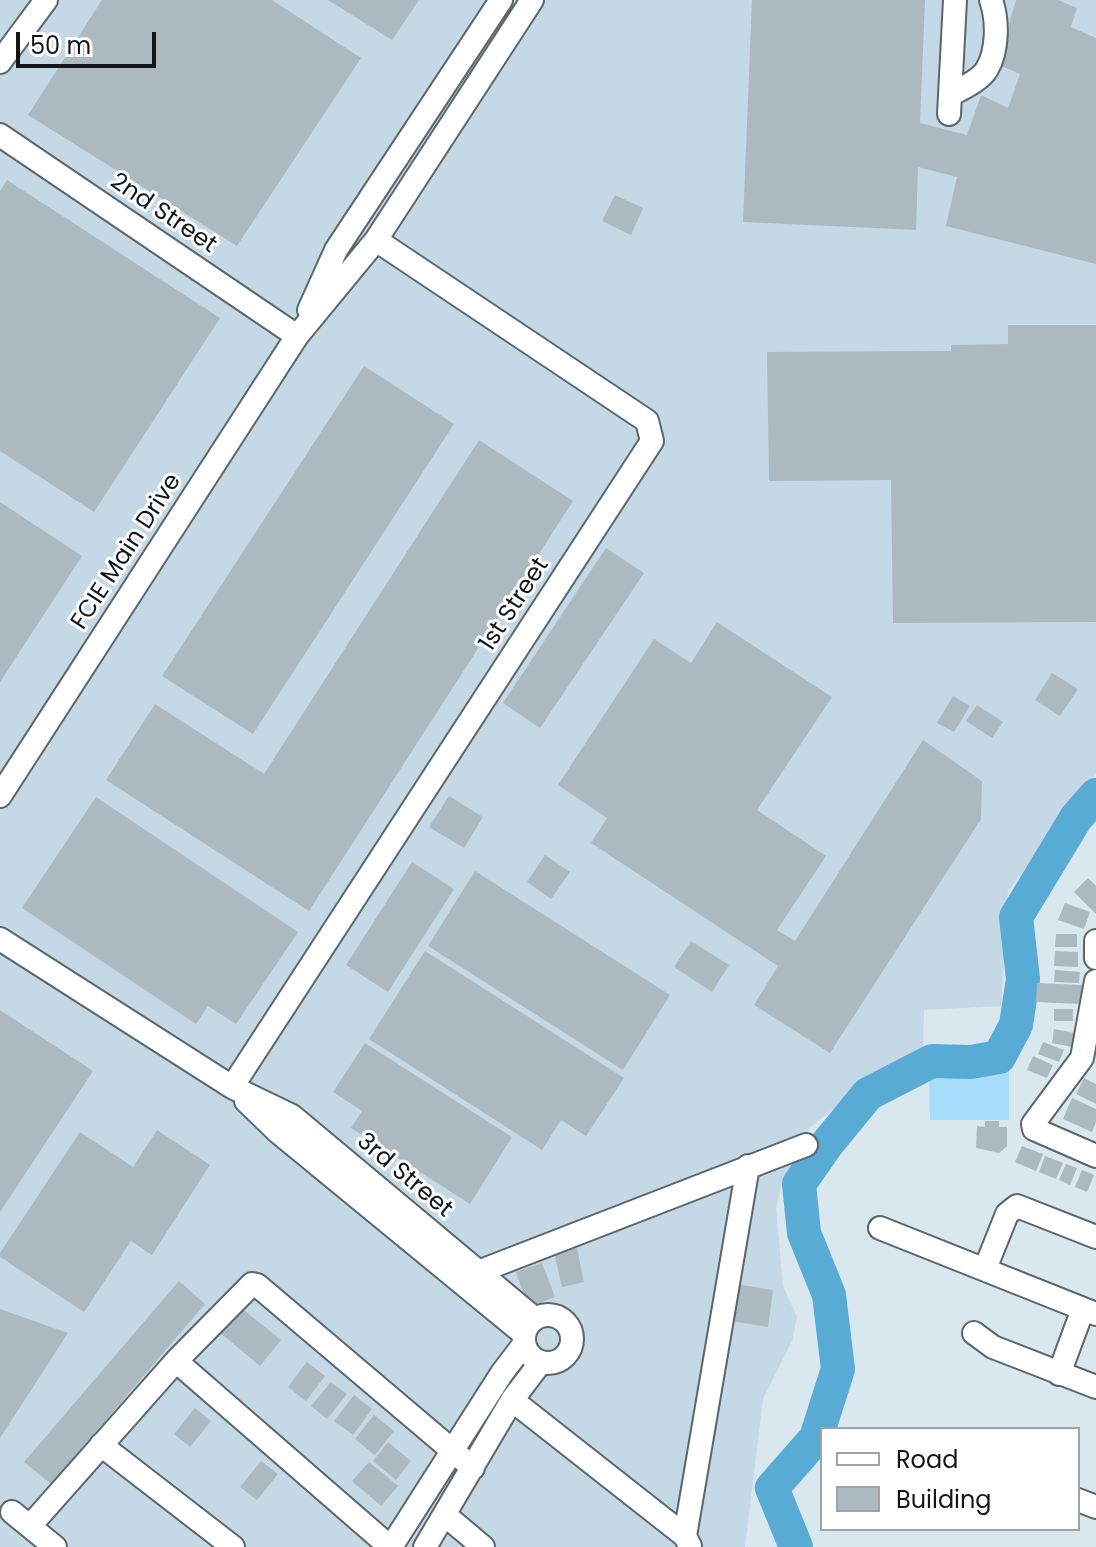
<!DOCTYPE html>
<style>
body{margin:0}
#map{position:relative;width:1096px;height:1547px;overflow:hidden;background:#d9e7ef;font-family:Poppins,sans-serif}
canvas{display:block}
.legend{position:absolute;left:820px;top:1427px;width:260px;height:104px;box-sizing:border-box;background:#fff;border:2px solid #a0a2a3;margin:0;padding:10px 14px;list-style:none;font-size:24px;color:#121619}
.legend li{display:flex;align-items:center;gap:16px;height:40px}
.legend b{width:40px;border:2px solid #a0a2a3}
.scale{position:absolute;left:16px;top:32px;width:140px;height:36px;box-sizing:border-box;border:4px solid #121619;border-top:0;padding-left:10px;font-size:24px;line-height:28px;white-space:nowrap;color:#121619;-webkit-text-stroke:6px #fff;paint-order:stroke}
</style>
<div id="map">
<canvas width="1096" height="1547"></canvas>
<ul class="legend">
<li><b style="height:10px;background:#fff"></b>Road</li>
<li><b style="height:22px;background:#acb9c1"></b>Building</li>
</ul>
<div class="scale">50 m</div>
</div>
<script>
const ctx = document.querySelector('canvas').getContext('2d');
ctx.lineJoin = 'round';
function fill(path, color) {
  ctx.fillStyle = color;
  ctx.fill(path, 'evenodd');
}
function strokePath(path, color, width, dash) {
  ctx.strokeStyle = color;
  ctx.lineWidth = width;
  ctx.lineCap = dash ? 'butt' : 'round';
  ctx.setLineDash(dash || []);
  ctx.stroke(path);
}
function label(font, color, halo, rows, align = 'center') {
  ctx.font = font + ' Poppins,sans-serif';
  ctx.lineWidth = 6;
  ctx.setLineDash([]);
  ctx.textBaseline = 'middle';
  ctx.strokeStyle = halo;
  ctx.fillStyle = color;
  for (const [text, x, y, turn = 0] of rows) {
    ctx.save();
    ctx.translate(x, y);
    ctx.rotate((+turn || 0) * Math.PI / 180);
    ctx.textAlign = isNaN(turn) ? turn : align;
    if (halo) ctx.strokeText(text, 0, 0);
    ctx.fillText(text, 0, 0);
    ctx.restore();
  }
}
fill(new Path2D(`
 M0 0H1096V774L1008 891 1001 1006 924 1010 923 1055 862 1086 808 1129 812 1148 793 1166 782 1182 776 1208 783 1286 797 1317 792 1341 763 1399 745 1547H0Z`), '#c4d9e5');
fill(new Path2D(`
 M1009 1071V1120H930L929 1072Z`), '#a6ddfa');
strokePath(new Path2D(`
 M796 1547 772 1488 816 1438 838 1369 829 1295 804 1233 799 1184 827 1144 868 1094 932 1061 971 1062 999 1057 1016 1025 1023 979 1016 917 1076 818 1096 795`), '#58abd4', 34);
fill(new Path2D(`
 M102 0H272L361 58 237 246 28 115Z
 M328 0H419L392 40Z
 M752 0H925L920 123 967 135 981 95 1008 108 1020 74 997 64 1016 0H1058L1077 8 1071 27 1096 38V264L946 226 957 177 918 167 916 230 743 222Z
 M7 180 220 318 94 512 0 451V191Z
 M615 195 643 208 631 235 602 221Z
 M1008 325H1096V622L893 623 891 480 769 481 767 352 951 351V345L1008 344Z
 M364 366 454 424 253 734 162 676Z
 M479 440 573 501 309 911 106 780 155 704 264 774Z
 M0 502 82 556 0 682Z
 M606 548 644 573 540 728 503 703Z
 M717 622 832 697 757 810 826 856 777 930 795 941 923 740 982 781 981 819 830 1053 754 1005 778 966 591 843 607 818 558 785 654 639 691 663Z
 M1052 673 1078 689 1060 716 1035 700Z
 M953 696 970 706 954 732 937 723Z
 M977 705 1003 722 992 738 966 721Z
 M449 796 483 817 464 848 429 827Z
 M96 797 298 932 236 1024 208 1006 196 1024 22 908Z
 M545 855 570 872 551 899 527 882Z
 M412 862 454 889 388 992 346 965Z
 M475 871 670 995 623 1070 428 946Z
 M1088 878 1096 886V914L1074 892Z
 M1065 903 1090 912 1084 929 1058 920Z
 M1056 934H1077V947H1055Z
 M691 941 729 965 712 992 674 967Z
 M425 951 624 1078 586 1136 561 1120 542 1150 369 1039Z
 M1055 951 1078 952V967L1054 966Z
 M1055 970 1080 972 1079 983 1054 982Z
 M1037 983 1082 985 1081 1004 1036 1002Z
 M1054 1009H1073V1021H1054Z
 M0 1010 93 1071 0 1212Z
 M1054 1029 1075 1033 1073 1047 1052 1043Z
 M1043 1042 1064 1050 1059 1062 1038 1054Z
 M365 1043 512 1137 470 1204 351 1128 362 1111 333 1092Z
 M1033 1056 1053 1065 1047 1078 1027 1070Z
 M1084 1078 1096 1084V1104L1076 1094Z
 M1072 1098 1096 1109V1122L1092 1132 1063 1119Z
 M985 1121H999V1127H1007V1146L999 1153 976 1148 977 1126 985 1127Z
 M157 1130 210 1165 152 1255 131 1241 84 1312 0 1257V1253L80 1132 133 1167Z
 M1022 1146 1043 1154 1036 1171 1015 1162Z
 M1045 1156 1063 1163 1056 1179 1039 1172Z
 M1066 1164 1077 1168 1070 1185 1059 1180Z
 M1082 1170 1094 1175 1087 1192 1075 1187Z
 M577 1248 584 1282 562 1287 554 1252Z
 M542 1263 555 1297 528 1307 516 1272Z
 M179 1281 205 1304 51 1484 24 1462Z
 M735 1284 773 1290 768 1327 730 1321Z
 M240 1307 281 1340 260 1366 219 1332Z
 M0 1309 68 1333 0 1438Z
 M307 1362 325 1376 306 1401 288 1387Z
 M331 1382 347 1394 327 1419 311 1406Z
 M354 1395 372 1409 353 1435 334 1421Z
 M195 1408 211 1421 190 1447 174 1434Z
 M374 1415 394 1431 375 1455 355 1439Z
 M388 1442 411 1461 396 1480 373 1461Z
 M261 1461 278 1474 257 1500 240 1487Z
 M369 1462 398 1486 381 1506 352 1481Z`), '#acb9c1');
const minor = new Path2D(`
 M0 62 46 0
 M950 95C961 89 981 80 987 69 998 50 998 20 991 0
 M949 114 955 0
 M0 135 297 336
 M309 310 336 250 501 0
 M0 796 297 336 376 240 532 0
 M0 939 232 1087 292 1116 535 1319
 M1096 941V958
 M1096 981 1082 1058 1033 1124 1034 1129 1096 1156
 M232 1087 652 441 647 421 376 240
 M246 1101 278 1132 524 1334
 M880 1228 1096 1314
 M985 1269 1007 1214 1017 1206 1096 1237
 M470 1281 478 1272 806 1145
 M524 1339a24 24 0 1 1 48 0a24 24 0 1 1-48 0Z
 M974 1333 993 1347 1096 1387
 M176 1361 390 1547
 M1059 1374 1083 1309
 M512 1400 685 1536 690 1546
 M101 1445 233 1547
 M1078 1500 1096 1507
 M12 1512 55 1547
 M445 1515 483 1547
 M30 1526 176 1361 252 1284 257 1285 473 1468
 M685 1536 748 1166
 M391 1547 502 1373 524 1344
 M425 1547 512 1400 541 1362`);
strokePath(minor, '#5a666d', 26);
strokePath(minor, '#fff', 22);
label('24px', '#121619', '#fff', [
 ["2nd Street",163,214,34],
 ["FCIE Main Drive",127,552,-57],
 ["1st Street",515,605,-57],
 ["3rd Street",404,1176,40]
]);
</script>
